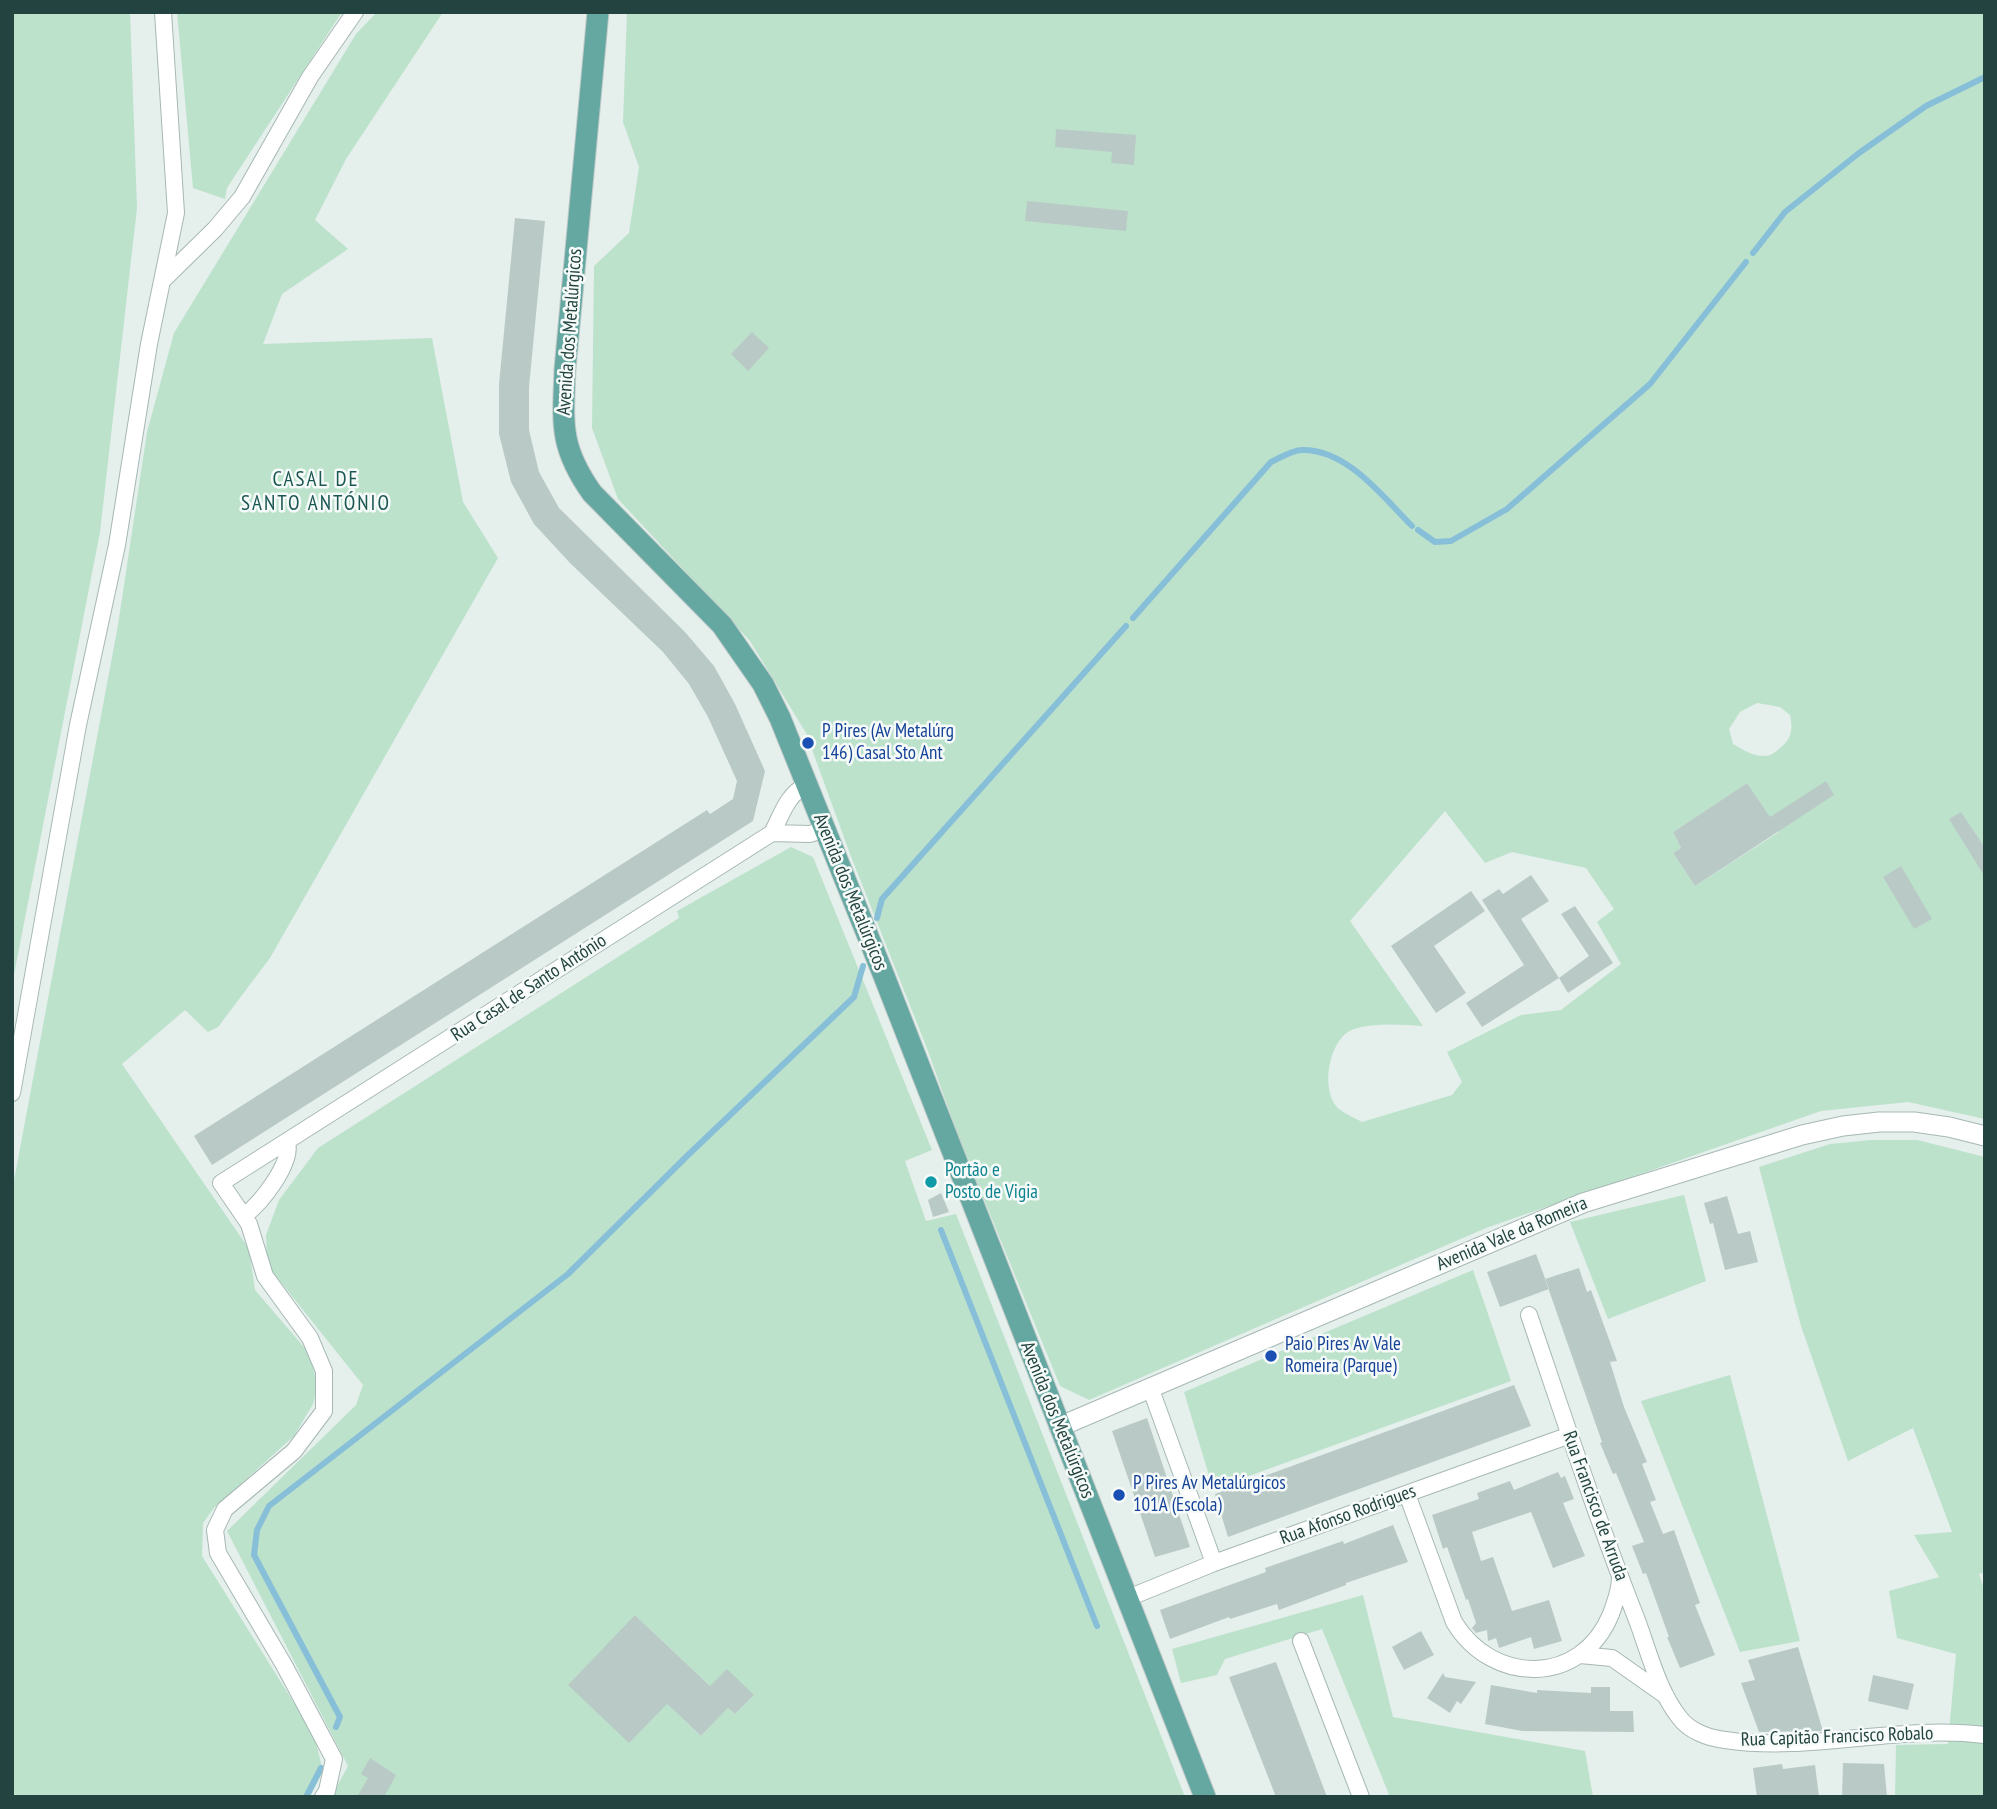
<!DOCTYPE html>
<meta charset="utf-8">
<style>
body{margin:0}
#map{position:relative;width:1997px;height:1809px;overflow:hidden;background:#e5efec;font-family:"PT Sans Narrow",sans-serif}
canvas{display:block}
.frame{position:absolute;inset:0;border:14px solid #22433f;pointer-events:none}
</style>
<div id="map">
<canvas width="1997" height="1809"></canvas>
<div class="frame"></div>
</div>
<script>
const ctx = document.querySelector('canvas').getContext('2d');
ctx.lineJoin = 'round';
function fill(path, color) {
  ctx.fillStyle = color;
  ctx.fill(path, 'evenodd');
}
function strokePath(path, color, width, dash) {
  ctx.strokeStyle = color;
  ctx.lineWidth = width;
  ctx.lineCap = dash ? 'butt' : 'round';
  ctx.setLineDash(dash || []);
  ctx.stroke(path);
}
function label(font, color, halo, rows, align = 'center') {
  ctx.font = font + ' "PT Sans Narrow",sans-serif';
  ctx.lineWidth = 5;
  ctx.setLineDash([]);
  ctx.textBaseline = 'middle';
  ctx.strokeStyle = halo;
  ctx.fillStyle = color;
  for (const [text, x, y, turn = 0] of rows) {
    ctx.save();
    ctx.translate(x, y);
    ctx.rotate((+turn || 0) * Math.PI / 180);
    ctx.textAlign = isNaN(turn) ? turn : align;
    if (halo) ctx.strokeText(text, 0, 0);
    ctx.fillText(text, 0, 0);
    ctx.restore();
  }
}
fill(new Path2D(`
 M12 12H130L137 208 100 532 12 985Z
 M177 12H342L227 188 225 199 193 188Z
 M377 12H443L346 159 315 220 348 249 282 294 263 344 432 338 463 502 498 558 270 958 218 1027 208 1032 185 1010 122 1064 249 1249 255 1290 309 1353 318 1386 313 1404 294 1436 214 1508 203 1523 202 1556 314 1735 323 1771 310 1797H12V1191L118 625 147 432 174 333 356 34Z
 M627 12H1985V1119L1908 1102 1821 1111 1486 1228 1089 1400 1060 1386 957 1133 928 1051 850 854 806 733 750 641 618 499 592 428 594 266 629 233 639 167 623 122ZM1757 703 1780 707 1790 715C1793 730 1792 739 1779 749 1774 753 1771 756 1764 756 1753 756 1743 750 1733 744L1729 729 1740 712ZM1747 783 1779 832 1695 886 1673 853 1681 848 1673 832ZM1445 811 1485 863 1512 852 1586 868 1614 909 1597 922 1621 964 1561 1010 1521 1015 1447 1052 1462 1082 1452 1095 1362 1122C1355 1118 1345 1114 1339 1109 1319 1091 1329 1037 1354 1029 1377 1022 1400 1025 1423 1026L1350 921Z
 M791 847 813 857 932 1150 905 1161 926 1221 956 1214 1185 1797H331L348 1766 227 1531 356 1405 363 1385 267 1265 266 1235 279 1200 318 1148 679 918 677 911ZM635 1615 710 1686 754 1695 735 1714 728 1708 701 1736 667 1704Z
 M1871 1140H1917L1985 1157V1572L1979 1574 1985 1592V1797H1895L1896 1745 1948 1744 1956 1654 1897 1638 1889 1591 1939 1577 1914 1535 1952 1532 1913 1428 1848 1461 1801 1326 1759 1167 1830 1144Z
 M1684 1195 1706 1281 1608 1319 1570 1222Z
 M1473 1270 1511 1381 1213 1489 1184 1392Z
 M1730 1375 1800 1641 1740 1652 1641 1401Z
 M1363 1595 1393 1717 1585 1751 1593 1797H1390L1322 1629 1225 1659 1217 1675 1181 1683 1172 1649Z`), '#bce2cc');
strokePath(new Path2D(`
 M1753 253 1785 212 1859 153 1926 106 1985 77
 M1418 530 1435 542 1451 541 1507 509 1650 384 1746 262
 M1133 618 1271 462C1280 458 1292 450 1302 450 1347 449 1383 497 1412 526
 M877 918 882 899 1126 626
 M941 1230 1097 1626
 M336 1727 340 1717 254 1555 257 1530 269 1506 568 1274 688 1155 854 997 863 966
 M306 1797 321 1768`), '#88bfd8', 6);
fill(new Path2D(`
 M1056 129 1136 135 1134 165 1111 163 1112 152 1055 147Z
 M1027 201 1128 211 1126 231 1025 221Z
 M515 218 545 221 529 387V430L539 472 559 508 685 632 714 666 735 704 765 771 753 821 212 1165 194 1136 707 810 710 814 733 799 737 781 708 717 689 684 663 652 570 563 534 524 511 482 499 434V384Z
 M752 332 769 348 748 371 731 354Z
 M1826 781 1834 795 1695 886 1673 853 1681 848 1673 832 1747 783 1770 817Z
 M1961 812 1985 848V877L1949 819Z
 M1901 866 1932 919 1914 929 1883 877Z
 M1531 875 1549 901 1521 919 1559 978 1482 1027 1466 1003 1524 965 1482 900 1499 889 1503 894Z
 M1471 891 1485 911 1434 946 1466 993 1436 1013 1391 946Z
 M1575 906 1613 963 1568 993 1559 978 1589 956 1561 914Z
 M941 1193 949 1212 933 1217 928 1200Z
 M1727 1196 1738 1234 1750 1231 1758 1262 1725 1270 1713 1223 1710 1224 1704 1203Z
 M1536 1254 1549 1289 1500 1307 1487 1272Z
 M1579 1268 1587 1292 1591 1290 1617 1361 1610 1362 1624 1407 1647 1462 1642 1464 1656 1500 1650 1502 1663 1534 1674 1530 1700 1603 1695 1605 1715 1655 1680 1668 1667 1637H1669L1646 1573 1643 1574 1632 1546 1644 1542 1616 1473 1613 1474 1600 1443 1602 1442 1545 1279Z
 M1514 1385 1531 1426 1228 1537 1215 1494Z
 M1147 1418 1190 1547 1155 1557 1112 1431Z
 M1558 1472 1561 1478 1565 1476 1574 1499 1563 1503 1585 1556 1553 1568 1531 1512 1472 1532 1481 1561 1493 1557 1512 1611 1549 1600 1562 1641 1534 1649 1531 1637 1499 1648 1496 1638 1488 1641 1487 1630 1476 1633 1472 1628 1476 1623 1468 1599 1466 1600 1447 1547 1443 1549 1432 1515 1479 1499 1477 1493 1510 1481 1514 1490Z
 M1393 1525 1408 1562 1346 1583V1585L1279 1610 1277 1604 1230 1619 1229 1617 1170 1639 1160 1610 1266 1572 1265 1568 1343 1541 1344 1544Z
 M635 1615 710 1686 727 1669 754 1695 735 1714 728 1708 701 1736 667 1704 629 1743 568 1685Z
 M1421 1631 1434 1655 1404 1670 1392 1647Z
 M1798 1647 1823 1731 1759 1732 1741 1683 1755 1680 1748 1660Z
 M1276 1662 1327 1797H1276L1229 1677Z
 M1443 1673 1445 1677 1476 1682 1461 1704 1457 1701 1450 1713 1427 1698Z
 M1873 1675 1914 1684 1908 1710 1868 1701Z
 M1491 1685 1537 1693V1690L1591 1693V1687H1610V1711H1633L1634 1732 1522 1731 1485 1724Z
 M370 1758 396 1775 384 1797H357L368 1778 361 1774Z
 M1843 1763 1884 1764 1887 1797H1842Z
 M1782 1764 1783 1769 1815 1765 1819 1797H1757L1753 1768Z`), '#b9cac6');
const minor = new Path2D(`
 M162 281 215 229 242 197 310 77 355 12
 M806 785C787 795 782 814 772 833L810 834 825 829
 M12 1093 78 725 117 545 149 344 176 213 163 12
 M245 1215C261 1203 293 1163 287 1142
 M1529 1315C1563 1415 1596 1516 1635 1615 1648 1648 1657 1689 1679 1717 1689 1731 1708 1738 1725 1740 1811 1753 1898 1724 1985 1735
 M1150 1387 1214 1563
 M1407 1494 1454 1622C1492 1685 1581 1687 1611 1614 1615 1602 1620 1591 1620 1578
 M1128 1598 1214 1563 1570 1435
 M1301 1641 1361 1797
 M1580 1655 1612 1658 1666 1696
 M323 1797 327 1791 334 1759 284 1665 218 1553 215 1530 225 1509 294 1451 324 1411V1371L310 1338 265 1276 249 1224 221 1183 772 833`);
const tertiary = new Path2D(`
 M1059 1427 1583 1203 1802 1135 1843 1126 1879 1122H1914L1949 1127 1985 1136`);
const primary = new Path2D(`
 M598 12 565 369C563 424 559 446 592 493L722 625 763 684 780 718 884 976 1205 1797`);
strokePath(minor, '#a7b8b5', 18);
strokePath(tertiary, '#a7b8b5', 21);
strokePath(primary, '#c1cac9', 23);
strokePath(minor, '#fff', 16);
strokePath(tertiary, '#fff', 19);
strokePath(primary, '#65a8a2', 21);
for (const [x, y, r, color] of [
 [808,743,7,"#1a4fb4"],
 [931,1182,7,"#0f9aa8"],
 [1271,1356,7,"#1a4fb4"],
 [1119,1495,7,"#1a4fb4"]
]) {
  const dot = new Path2D();
  dot.arc(x, y, r, 0, 2 * Math.PI);
  ctx.fillStyle = color;
  ctx.fill(dot);
  strokePath(dot, '#f6fbf9', 2.5);
}
label('19px', '#22433f', '#f6fbf9', [
 ["Avenida dos Metalúrgicos",570,332,-86],
 ["Avenida dos Metalúrgicos",850,892,68],
 ["Rua Casal de Santo António",529,988,-33],
 ["Avenida Vale da Romeira",1512,1234,-23],
 ["Avenida dos Metalúrgicos",1057,1420,68],
 ["Rua Francisco de Arruda",1595,1506,70],
 ["Rua Afonso Rodrigues",1348,1515,-20],
 ["Rua Capitão Francisco Robalo",1837,1737,-2]
]);
label('19px', '#164399', '#f6fbf9', [
 ["P Pires (Av Metalúrg",822,732],
 ["146) Casal Sto Ant",822,754],
 ["Paio Pires Av Vale",1285,1345],
 ["Romeira (Parque)",1285,1367],
 ["P Pires Av Metalúrgicos",1133,1484],
 ["101A (Escola)",1133,1506]
], 'left');
label('19px', '#0d838f', '#f6fbf9', [
 ["Portão e",945,1171],
 ["Posto de Vigia",945,1193]
], 'left');
ctx.letterSpacing = '2px';
label('21px', '#1b5752', '#f6fbf9', [
 ["CASAL DE",316,480],
 ["SANTO ANTÓNIO",316,504]
]);
ctx.letterSpacing = '0px';
</script>
